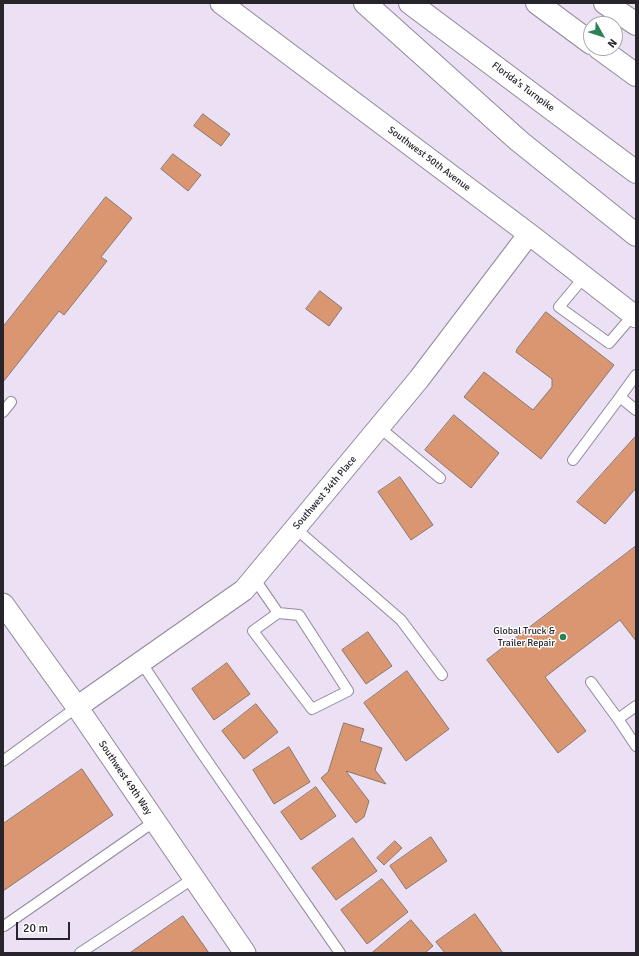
<!DOCTYPE html>
<style>
body{margin:0}
#map{position:relative;width:639px;height:956px;overflow:hidden;background:#ece0f4;font-family:Signika,sans-serif}
canvas{display:block}
.frame{position:absolute;inset:0;border:4px solid #28242c;pointer-events:none}
.north{position:absolute;left:583px;top:16px;width:40px;height:40px;box-sizing:border-box;background:#fff;border:1px solid #a9a7ab;border-radius:50%;rotate:129deg;font-size:11px;font-weight:700;line-height:16px;text-align:center;color:#28242c}
.north::after{content:'';display:block;margin:auto;width:14px;height:18px;background:#2b8256;clip-path:polygon(50% 0,100% 100%,50% 72%,0 100%)}
.scale{position:absolute;left:16px;top:922px;width:54px;height:18px;box-sizing:border-box;border:2px solid #28242c;border-top:0;padding-left:5px;font-size:12px;line-height:14px;white-space:nowrap;color:#28242c;-webkit-text-stroke:3px #fff;paint-order:stroke}
</style>
<div id="map">
<canvas width="639" height="956"></canvas>
<div class="frame"></div>
<div class="north">N</div>
<div class="scale">20 m</div>
</div>
<script>
const ctx = document.querySelector('canvas').getContext('2d');
ctx.lineJoin = 'round';
function fill(path, color) {
  ctx.fillStyle = color;
  ctx.fill(path, 'evenodd');
}
function strokePath(path, color, width, dash) {
  ctx.strokeStyle = color;
  ctx.lineWidth = width;
  ctx.lineCap = dash ? 'butt' : 'round';
  ctx.setLineDash(dash || []);
  ctx.stroke(path);
}
function label(font, color, halo, rows, align = 'center') {
  ctx.font = font + ' Signika,sans-serif';
  ctx.lineWidth = 3;
  ctx.setLineDash([]);
  ctx.textBaseline = 'middle';
  ctx.strokeStyle = halo;
  ctx.fillStyle = color;
  for (const [text, x, y, turn = 0] of rows) {
    ctx.save();
    ctx.translate(x, y);
    ctx.rotate((+turn || 0) * Math.PI / 180);
    ctx.textAlign = isNaN(turn) ? turn : align;
    if (halo) ctx.strokeText(text, 0, 0);
    ctx.fillText(text, 0, 0);
    ctx.restore();
  }
}
const building = new Path2D(`
 M203 114 230 134 221 146 194 126Z
 M173 154 201 175 188 191 161 169Z
 M106 197 132 218 101 257 107 261 64 315 59 311 3 382V327Z
 M320 291 342 308 329 326 306 309Z
 M546 312 614 365 541 459 464 397 484 372 533 410 552 387V379L516 352 517 349Z
 M454 415 499 453 471 488 425 450Z
 M636 436V488L605 524 577 502Z
 M400 477 433 525 411 540 378 492Z
 M636 546V641L620 620 545 677 586 731 558 753 487 660Z
 M368 632 392 666 366 684 342 650Z
 M227 663 250 694 214 720 192 689Z
 M407 671 449 729 406 761 364 703Z
 M256 704 278 732 244 759 222 731Z
 M344 723 364 729 360 741 382 748 375 770 386 784 346 771 369 801 364 817 356 823 321 778 328 772Z
 M289 747 310 782 274 804 253 770Z
 M82 769 113 815 3 891V824Z
 M316 787 336 816 301 840 281 812Z
 M431 837 447 861 406 889 390 866Z
 M353 838 377 871 336 900 312 868Z
 M395 841 402 848 384 865 377 858Z
 M382 879 408 912 367 944 341 910Z
 M475 914 503 953H445L436 942Z
 M183 916 209 953H130Z
 M411 920 433 946 425 953H372Z`);
fill(building, '#da9670');
strokePath(building, '#89766b', 1);
const lane = new Path2D(`
 M584 277 559 307 609 343 633 315
 M636 375 620 397 636 410
 M3 412 11 402
 M379 427 440 478
 M573 460 620 397
 M295 528 401 620 442 675
 M254 578 278 613 299 615 348 691 312 709 253 631 278 613
 M141 662 199 749 340 953
 M591 682 618 719
 M636 706 618 719 636 746
 M3 761 77 707
 M4 926 155 821
 M80 953 194 878`);
const street = new Path2D(`
 M221 3 529 234 636 317
 M3 604 77 707 245 953
 M77 707 244 590 419 379 529 234`);
const highway = new Path2D(`
 M365 3 519 141 636 235
 M410 3 636 172
 M537 3 591 43
 M605 3 636 24
 M599 48 636 75`);
strokePath(lane, '#92889a', 12);
strokePath(street, '#92889a', 23);
strokePath(highway, '#92889a', 24);
strokePath(lane, '#fff', 10);
strokePath(street, '#fff', 21);
strokePath(highway, '#fff', 22);
for (const [x, y, r, color] of [
 [563,637,4,"#2b8256"]
]) {
  const dot = new Path2D();
  dot.arc(x, y, r, 0, 2 * Math.PI);
  ctx.fillStyle = color;
  ctx.fill(dot);
  strokePath(dot, '#fff', 1.5);
}
label('10px', '#28242c', '#fff', [
 ["Florida's Turnpike",523,87,37],
 ["Southwest 50th Avenue",429,159,37],
 ["Southwest 34th Place",325,493,-50],
 ["Southwest 49th Way",125,778,56]
]);
label('10px', '#28242c', '#fff', [
 ["Global Truck &",555,631],
 ["Trailer Repair",555,643]
], 'right');
</script>
